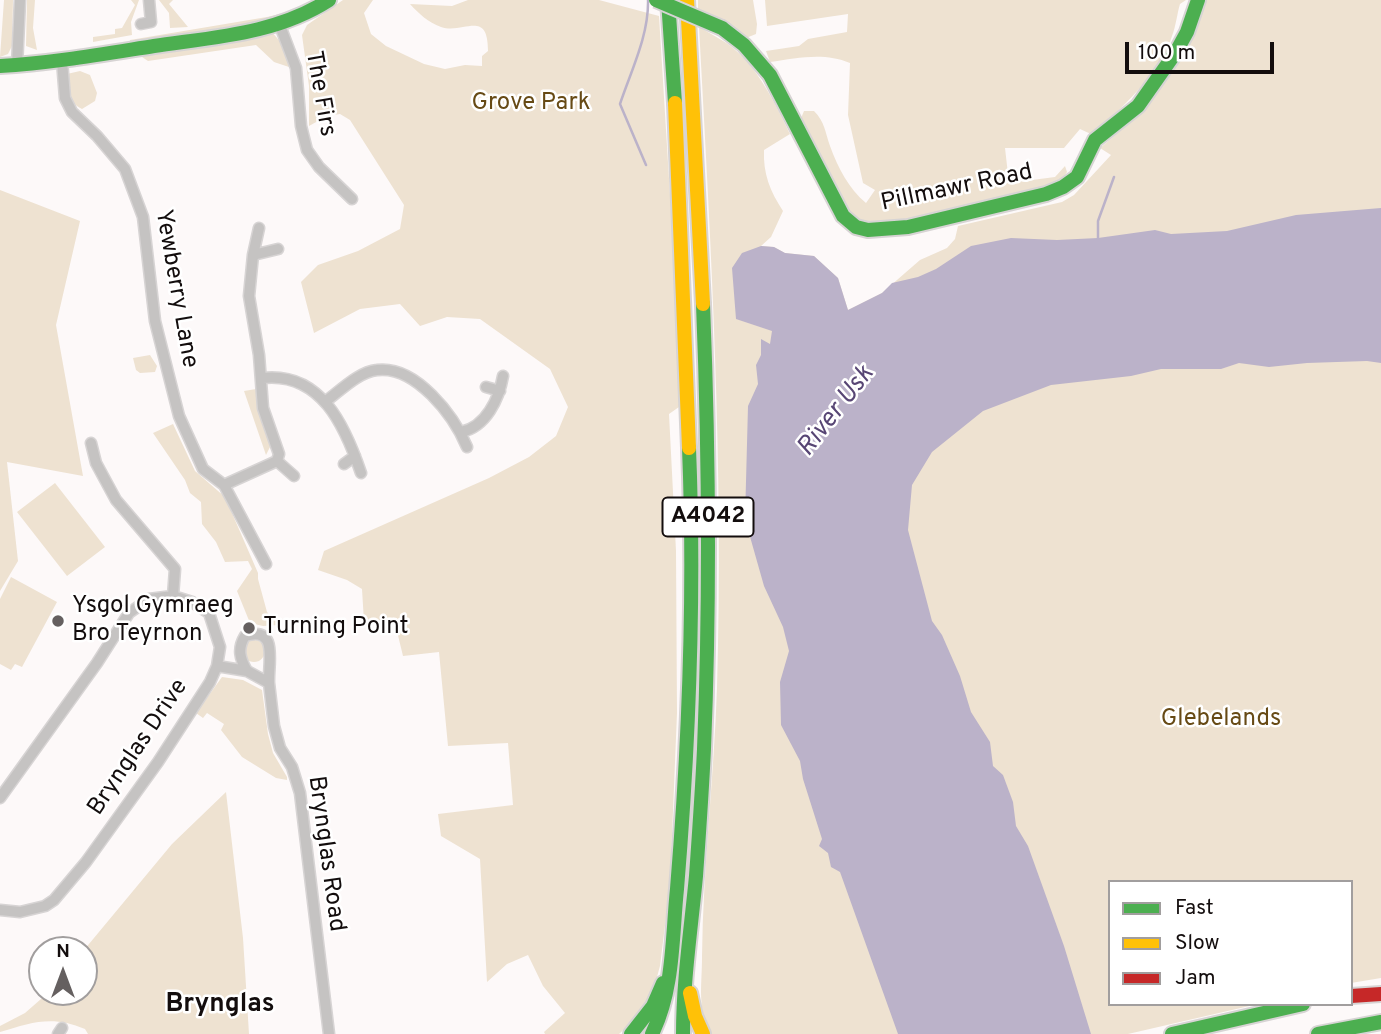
<!DOCTYPE html>
<style>
body{margin:0}
#map{position:relative;width:1381px;height:1034px;overflow:hidden;background:#fdf9f9;font-family:Overpass,sans-serif}
canvas{display:block}
.legend{position:absolute;left:1108px;top:880px;width:245px;height:126px;box-sizing:border-box;background:#fff;border:2px solid #a19e9e;margin:0;padding:9px 12px;list-style:none;font-size:21px;color:#130d0d}
.legend li{display:flex;align-items:center;gap:14px;height:35px}
.legend b{width:35px;border:2px solid #a19e9e}
.north{position:absolute;left:28px;top:936px;width:70px;height:70px;box-sizing:border-box;background:#fff;border:2px solid #a19e9e;border-radius:50%;rotate:0deg;font-size:19px;font-weight:700;line-height:28px;text-align:center;color:#130d0d}
.north::after{content:'';display:block;margin:auto;width:24px;height:32px;background:#656060;clip-path:polygon(50% 0,100% 100%,50% 72%,0 100%)}
.scale{position:absolute;left:1125px;top:42px;width:149px;height:32px;box-sizing:border-box;border:4px solid #130d0d;border-top:0;padding-left:9px;font-size:21px;line-height:24px;white-space:nowrap;color:#130d0d;-webkit-text-stroke:5px #fff;paint-order:stroke}
</style>
<div id="map">
<canvas width="1381" height="1034"></canvas>
<ul class="legend">
<li><b style="height:9px;background:#4caf50"></b>Fast</li>
<li><b style="height:9px;background:#ffc107"></b>Slow</li>
<li><b style="height:9px;background:#c62828"></b>Jam</li>
</ul>
<div class="north">N</div>
<div class="scale">100 m</div>
</div>
<script>
const ctx = document.querySelector('canvas').getContext('2d');
ctx.lineJoin = 'round';
function fill(path, color) {
  ctx.fillStyle = color;
  ctx.fill(path, 'evenodd');
}
function strokePath(path, color, width, dash) {
  ctx.strokeStyle = color;
  ctx.lineWidth = width;
  ctx.lineCap = dash ? 'butt' : 'round';
  ctx.setLineDash(dash || []);
  ctx.stroke(path);
}
function label(font, color, halo, rows, align = 'center') {
  ctx.font = font + ' Overpass,sans-serif';
  ctx.lineWidth = 5;
  ctx.setLineDash([]);
  ctx.textBaseline = 'middle';
  ctx.strokeStyle = halo;
  ctx.fillStyle = color;
  for (const [text, x, y, turn = 0] of rows) {
    ctx.save();
    ctx.translate(x, y);
    ctx.rotate((+turn || 0) * Math.PI / 180);
    ctx.textAlign = isNaN(turn) ? turn : align;
    if (halo) ctx.strokeText(text, 0, 0);
    ctx.fillText(text, 0, 0);
    ctx.restore();
  }
}
fill(new Path2D(`
 M4 0H13L12 46 8 54 0 57Z
 M27 0H35L33 28 37 50 26 46Z
 M131 0H139L131 22 132 35 93 42V37L115 34V29L122 28 135 5Z
 M159 0H173L169 4 188 27 170 28 169 13Z
 M343 0H373L364 13 371 34 386 46 424 64 445 69 465 65 482 66V56L488 51C488 8 463 35 441 27 428 22 419 14 410 4L452 6 468 0H599L659 16 678 325 679 407 669 414 676 551 677 713 670 885 660 966 649 1006 619 1034H545L544 1032 565 1013 543 986 528 955 507 964 487 982 480 859 441 836 438 814 513 805 508 743 448 746 439 652 403 656 394 619 364 622 362 589 347 580 318 570 324 551 489 478 529 457 556 436 568 407 550 369 480 319 447 317 420 326 400 304 360 309 314 333 301 282 318 265 358 251 400 229 404 205 350 120 340 114 327 116 309 126V86L302 35 307 25Z
 M698 0H753L757 24 756 34 746 38 722 20 698 9Z
 M765 0H1186L1180 4C1177 14 1176 26 1172 36 1161 73 1120 109 1093 135L1080 129 1064 148H1005L1009 183 1055 177 1065 166 1067 172 1059 184 908 222 870 224 852 218 799 123 804 111H814C825 122 825 132 830 146 838 168 849 189 866 203L875 190 863 183 848 115 850 63C824 52 798 58 770 62L766 51 799 46 808 39 847 32 848 14 767 26Z
 M1204 0H1381V246L772 335 771 344 948 1034H710C697 1005 702 987 702 957 703 867 714 778 717 688 724 468 711 247 699 27 709 33 719 38 728 44 757 65 775 103 790 134L764 150C763 174 770 191 783 211L771 237 761 246 774 247 785 253 814 256 838 278 848 310 882 293 920 260 947 248 955 239 958 226 1062 202 1074 195 1111 155 1100 148 1140 114 1170 72 1190 42Z
 M305 8 304 11 269 20 130 43V40L267 17Z
 M271 31 284 46 285 53 291 61 289 67 274 62 256 45 148 61 142 57 145 53Z
 M80 71 90 75 97 93 95 101 82 109C67 102 68 89 67 74Z
 M0 190 80 221 56 325 83 476 7 462 18 561 0 591Z
 M1381 311V978L1351 983V882H1110V1004H1258L1128 1034H1040L867 449 933 384Z
 M150 355 157 366 155 372 140 373 136 370 133 358Z
 M256 389 261 418 270 447 266 455 244 391Z
 M173 424 195 471 225 497 258 573V579L267 612 279 625 263 626 250 623 237 591 252 569 248 561 225 562 216 542 202 524 201 502 190 493 185 480 153 433Z
 M55 483 105 547 67 576 17 512Z
 M11 577 57 602 22 667 15 664 11 670 0 664V599Z
 M243 651a11 11 0 1 1 22 0a11 11 0 1 1-22 0Z
 M222 677 243 680 262 690 268 734 273 753 287 777V780L276 778 242 757 221 730 224 724 207 713 203 718 196 713Z
 M226 792 243 938 249 1034H88L85 1029C53 1015 32 1022 0 1032V1026L25 1013 49 992H84V950L172 844Z`), '#eee2d1');
fill(new Path2D(`
 M1381 208V363L1367 361 1307 363 1269 367 1239 363 1221 369H1161L1131 376 1051 385 983 411 932 452 912 485 908 530 932 621 942 635 960 676 971 712 990 742 993 766 1003 775 1013 802 1016 826 1028 846 1064 946 1091 1034H898L840 872 831 867 828 853 819 846 822 839 803 779 800 761 781 725 780 682 789 651 783 627 764 586 745 519 748 406 758 384 756 365 761 355V339L770 344 772 331 736 319 732 268 742 253 761 246 774 247 785 253 814 256 838 278 848 310 882 293 892 283 918 277 936 269 971 246 1011 238 1057 240 1098 238 1155 230 1171 234 1227 231 1296 215Z`), '#bbb2c9');
strokePath(new Path2D(`
 M646 165 620 104C631 71 649 35 648 0
 M1098 241V221L1114 177`), '#bbb2c9', 2.5);
const street = new Path2D(`
 M279 23 296 68 301 126 307 150 319 167 352 199
 M141 24 151 22 149 0
 M62 61 65 98 72 112 97 136 125 169 143 217 155 321 179 416 203 469 224 485 266 564
 M17 66 20 0
 M253 255 278 249
 M262 378C321 371 345 426 361 473
 M486 387 500 391
 M326 401C340 391 358 372 377 370 416 365 454 416 467 447
 M461 432C486 427 499 399 503 376
 M91 443 96 463 116 500 175 569 173 596
 M277 461 294 476
 M344 464 355 456
 M224 485 277 461 279 454 263 408 259 355 249 296 253 255 259 228
 M217 666 247 671 269 683 274 726 280 748 292 767 300 793 329 1034
 M247 671C240 659 237 649 245 636 279 625 268 663 269 683
 M0 798 97 663 129 613 149 599 173 596 192 602 209 613 220 647 217 666 210 682 158 762 86 862 54 900 45 906 20 912 0 910
 M58 1034 62 1028`);
const fast = new Path2D(`
 M668 0 675 103
 M722 28 744 45 770 75 843 216 856 227 868 230 908 227 1046 194 1063 187 1077 177 1095 140 1138 106 1176 52 1187 32 1198 0
 M0 66C52 63 103 54 154 46 215 37 276 34 329 0
 M631 1034 653 1006 663 983
 M652 1034C674 990 672 937 677 889 689 743 695 595 689 448
 M683 1034C683 981 691 929 696 876 699 834 702 791 704 749 710 601 709 453 703 304
 M1172 1034 1303 1004
 M1318 1034 1381 1022`);
const slow = new Path2D(`
 M687 0 703 304
 M675 103 689 448
 M690 993 695 1016 703 1034`);
const jam = new Path2D(`
 M1351 996 1381 994`);
strokePath(street, '#d7d4d4', 13);
strokePath(fast, '#d7d4d4', 18);
strokePath(slow, '#d7d4d4', 18);
strokePath(jam, '#d7d4d4', 18);
strokePath(street, '#c5c3c2', 10);
strokePath(fast, '#4caf50', 14);
strokePath(slow, '#ffc107', 14);
strokePath(jam, '#c62828', 14);
const fastBridge = new Path2D(`
 M656 0 722 28`);
strokePath(fastBridge, '#d7d4d4', 18, []);
strokePath(fastBridge, '#4caf50', 14);
for (const [x, y, r, color] of [
 [58,621,7,"#656060"],
 [249,628,7,"#656060"]
]) {
  const dot = new Path2D();
  dot.arc(x, y, r, 0, 2 * Math.PI);
  ctx.fillStyle = color;
  ctx.fill(dot);
  strokePath(dot, '#fff', 2.5);
}
for (const [x, y, w] of [
 [708,517,91]
]) {
  const box = new Path2D();
  box.roundRect(x - w / 2, y - 19.5, w, 39, 5);
  ctx.fillStyle = '#fff';
  ctx.fill(box);
  strokePath(box, '#130d0d', 2);
}
label('bold 23px', '#130d0d', null, [
 ["A4042",708,517]
]);
label('24px', '#130d0d', '#fff', [
 ["The Firs",319,94,80],
 ["Pillmawr Road",957,189,-12],
 ["Yewberry Lane",175,289,80],
 ["Brynglas Drive",139,748,-56],
 ["Brynglas Road",325,854,82]
]);
label('24px', '#674a15', '#fff', [
 ["Grove Park",531,104],
 ["Glebelands",1221,720]
]);
label('24px', '#130d0d', '#fff', [
 ["Ysgol Gymraeg",72,607],
 ["Bro Teyrnon",72,635],
 ["Turning Point",263,628]
], 'left');
label('italic 26px', '#574574', '#fff', [
 ["River Usk",837,412,-52]
]);
label('bold 26px', '#130d0d', '#fff', [
 ["Brynglas",220,1006]
]);
</script>
